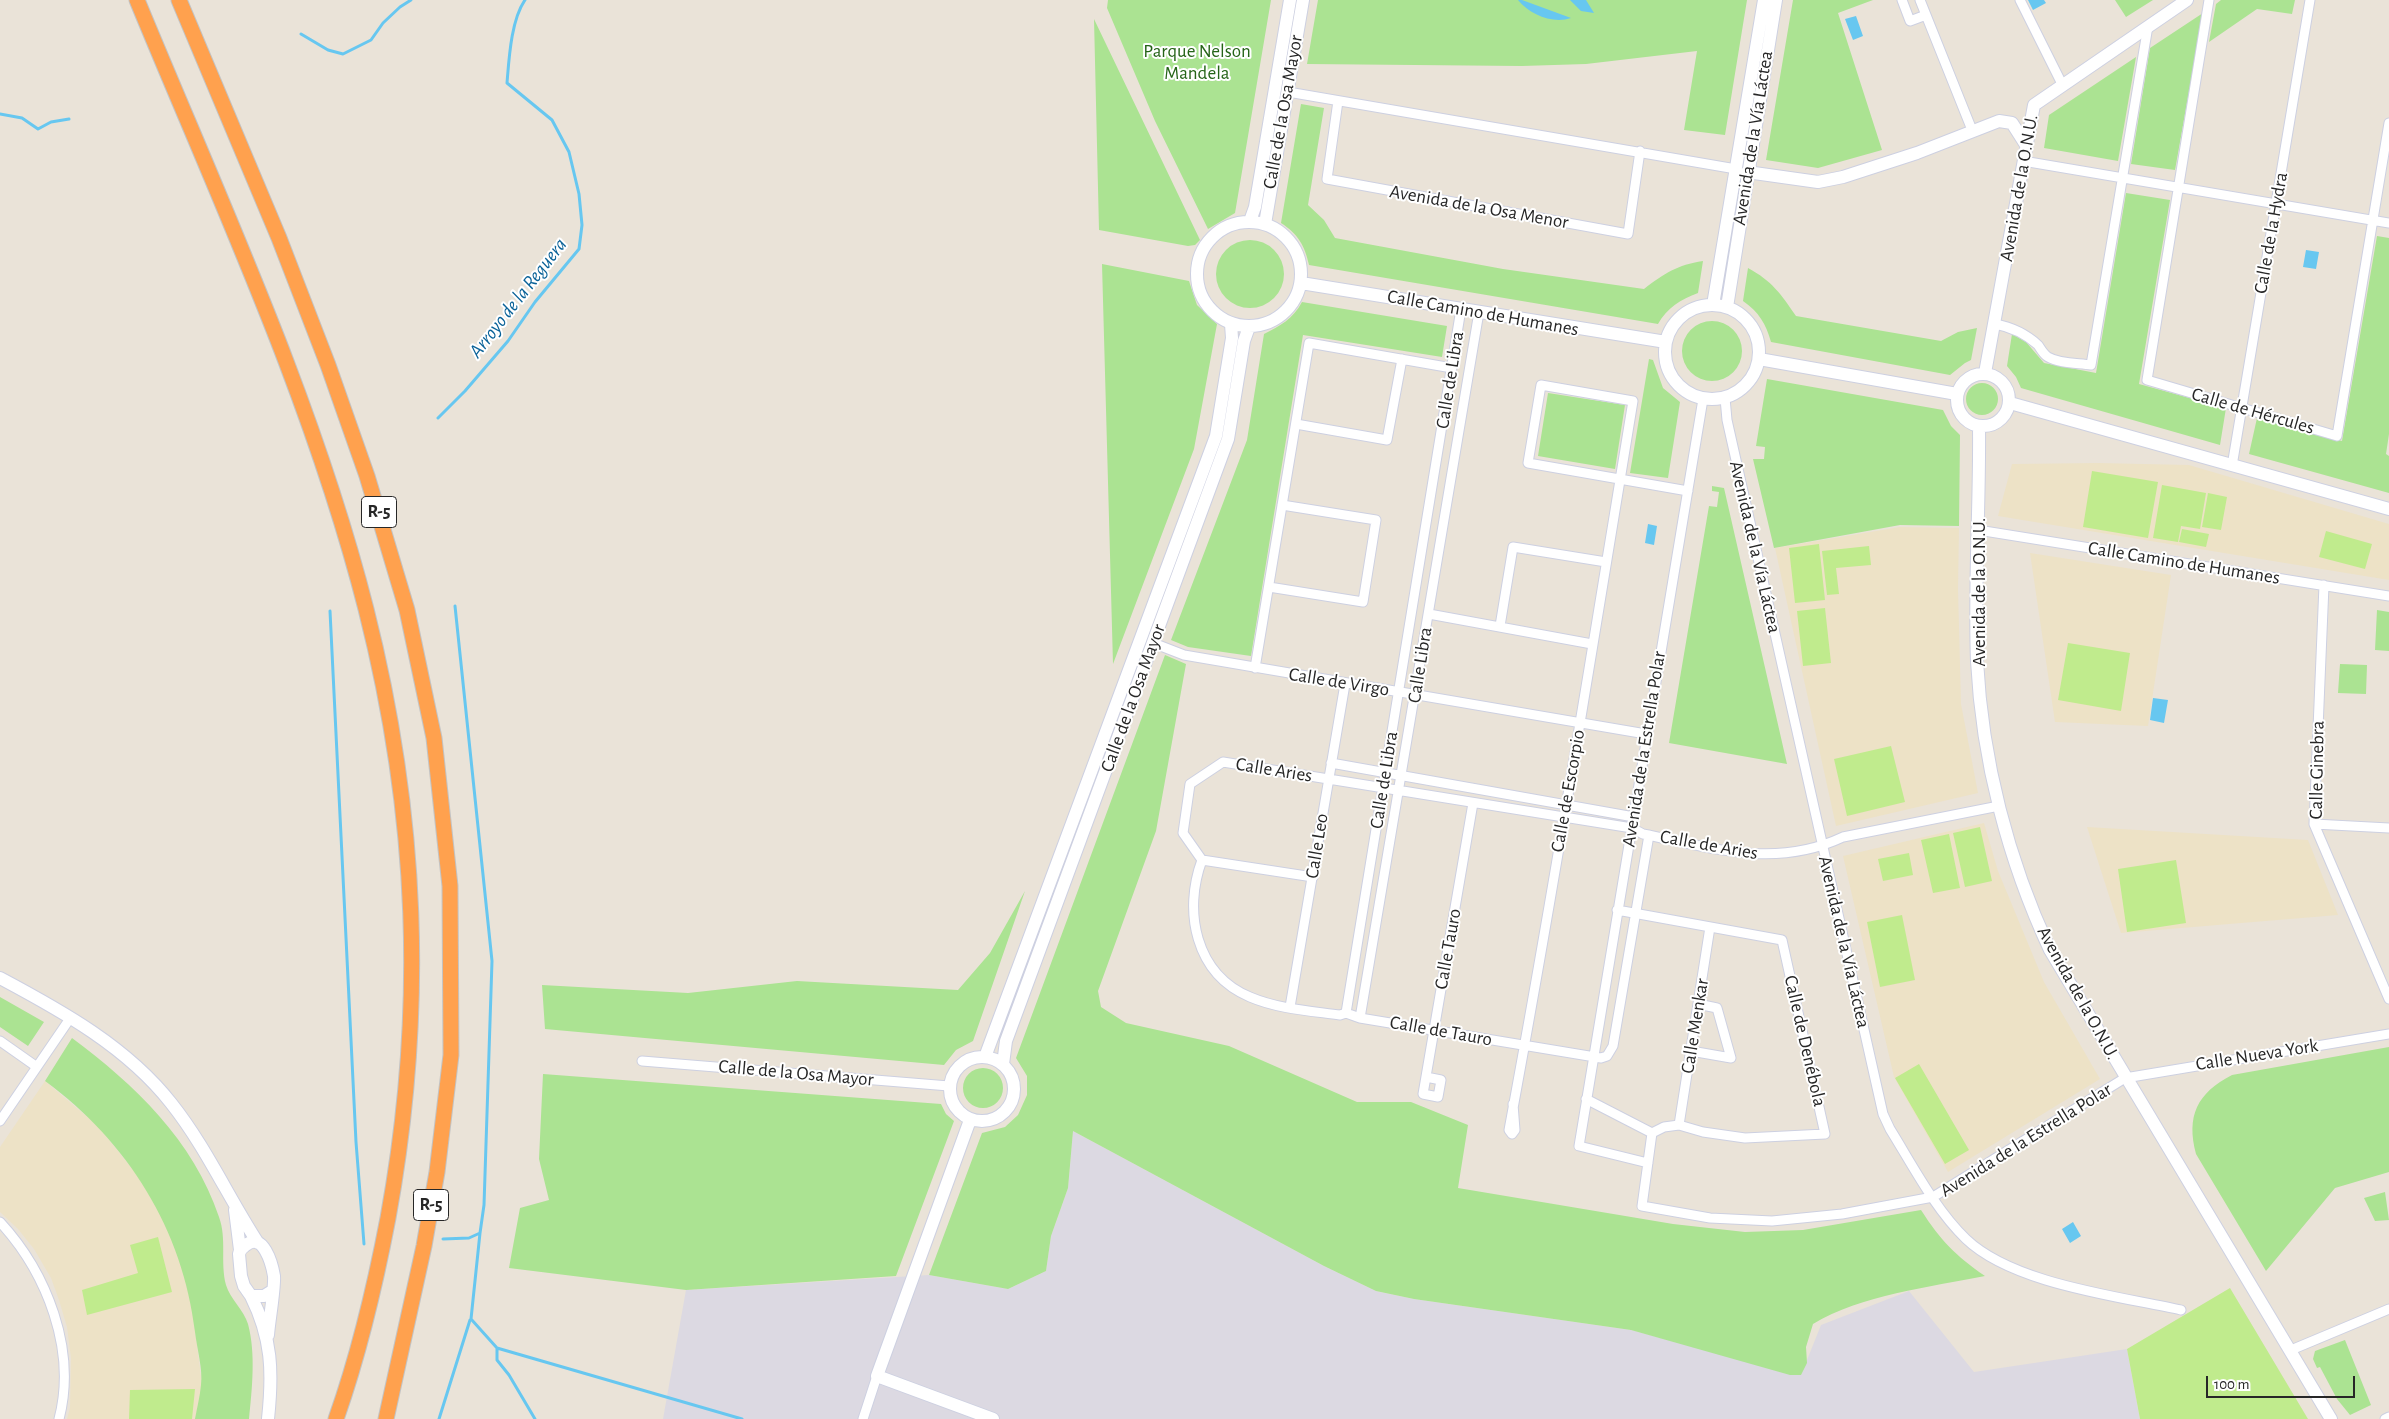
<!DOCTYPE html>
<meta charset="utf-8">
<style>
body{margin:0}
#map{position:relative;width:2389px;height:1419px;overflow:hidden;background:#eae3d8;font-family:"Alegreya Sans",sans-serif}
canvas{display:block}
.scale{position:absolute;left:2206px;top:1376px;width:149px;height:22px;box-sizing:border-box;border:2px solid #272727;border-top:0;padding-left:6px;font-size:15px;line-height:18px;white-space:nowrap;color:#272727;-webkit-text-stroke:4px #fff;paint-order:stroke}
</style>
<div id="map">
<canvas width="2389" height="1419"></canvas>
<div class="scale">100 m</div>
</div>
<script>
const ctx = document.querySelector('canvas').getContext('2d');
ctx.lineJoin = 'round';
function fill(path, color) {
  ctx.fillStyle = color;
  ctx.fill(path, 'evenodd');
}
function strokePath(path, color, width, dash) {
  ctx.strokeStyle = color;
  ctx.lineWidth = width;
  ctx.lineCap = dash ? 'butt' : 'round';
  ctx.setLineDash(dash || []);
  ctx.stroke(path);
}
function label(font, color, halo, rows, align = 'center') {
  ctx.font = font + ' "Alegreya Sans",sans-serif';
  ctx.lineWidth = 4;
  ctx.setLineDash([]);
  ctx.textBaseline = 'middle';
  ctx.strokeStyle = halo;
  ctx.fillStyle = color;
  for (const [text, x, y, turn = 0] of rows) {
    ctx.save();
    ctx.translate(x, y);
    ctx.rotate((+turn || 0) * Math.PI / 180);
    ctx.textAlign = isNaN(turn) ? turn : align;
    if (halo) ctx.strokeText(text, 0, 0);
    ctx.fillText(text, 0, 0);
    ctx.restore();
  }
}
fill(new Path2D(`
 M1073 1131 1324 1266 1376 1291 1414 1299 1631 1330 1801 1375 1821 1325 1909 1291 1974 1372 2127 1349 2140 1419H663L686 1290 929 1275 1008 1289 1046 1271 1051 1236 1068 1188Z`), '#dcd9e2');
fill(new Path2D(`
 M2098 463 2189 465 2389 524V580L1998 516 2012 464Z
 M1900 527 1959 528 1958 589 1961 704 1978 793 1836 826 1775 548Z
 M2030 553 2171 575 2148 726 2055 722Z
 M1984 823 1998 871 2044 982 2100 1079 1948 1172 1894 1077 1843 856Z
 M2087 827 2308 840 2338 915 2121 933Z
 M45 1081 98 1126 134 1171 158 1208 178 1253 191 1298 202 1384 197 1419H67L70 1408 71 1358 67 1327 59 1300 51 1278 34 1249 18 1229 0 1212V1147Z`), '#ede2c6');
fill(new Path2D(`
 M1108 0H1271L1235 213 1208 229 1155 121 1107 8Z
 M1318 0H1747L1725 135 1684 130 1697 51 1586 64 1522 66 1307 64Z
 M1793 0H1873L1838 13 1882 150 1818 168 1766 160Z
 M2115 0H2153L2126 17Z
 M2221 0H2295L2292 14 2257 9 2209 42 2216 4Z
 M2203 13 2175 170 2131 164 2150 48Z
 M1094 19 1200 240 1195 245 1188 246 1099 230Z
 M2136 57 2118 161 2044 148 2049 115Z
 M1301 104 1324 108 1308 205 1324 220 1335 238 1503 269 1644 289C1665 273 1677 265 1703 261L1698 293C1681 299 1667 308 1658 324L1309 265C1305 246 1298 234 1281 223Z
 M2126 193 2170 200 2139 384 2226 408 2220 445 2021 388 2016 377 2007 366 2012 334 2026 342 2044 363 2096 373Z
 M2377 236 2389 238V434L2386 454 2389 456V493L2249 454 2257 418 2342 441Z
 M1216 274a34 34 0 1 1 68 0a34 34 0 1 1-68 0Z
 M1102 264 1189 281 1197 305 1217 324 1194 449 1113 664Z
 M1748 268C1772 281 1781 294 1796 316L1941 341 1958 332 1977 328 1971 360 1965 363 1950 375 1771 342C1766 324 1759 312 1743 301Z
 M1302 302 1447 326 1442 357 1303 335 1251 656 1188 647 1171 640 1247 440 1264 334C1280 326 1293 319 1302 302Z
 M1682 351a30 30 0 1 1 60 0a30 30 0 1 1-60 0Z
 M1649 359 1653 360 1663 388 1680 402 1668 478 1630 473Z
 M1767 379 1943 410 1951 426 1960 435 1959 526 1900 525 1774 548 1753 459H1764L1765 447 1756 446Z
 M1966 399a16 16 0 1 1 32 0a16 16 0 1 1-32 0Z
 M1548 393 1625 405 1615 469 1538 456Z
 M1712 486 1724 488 1787 764 1669 743 1709 506 1717 507 1719 492 1712 491Z
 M2377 610 2389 612V651L2375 650Z
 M1165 655 1186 664 1156 831 1098 991 1101 1007 1126 1023 1229 1046 1357 1102H1411L1468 1125 1458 1188 1673 1224 1745 1232 1803 1230 1921 1210C1941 1241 1955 1255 1985 1276 1930 1287 1861 1295 1813 1324L1806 1347 1807 1363 1801 1375H1790L1631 1330 1414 1299 1376 1291 1324 1266 1073 1131 1068 1188 1051 1236 1046 1271 1008 1289 929 1275 982 1133 1005 1127 1018 1115 1027 1095V1076L1016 1058Z
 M2340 664 2367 665 2366 694 2338 693Z
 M1025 891 973 1041 956 1050 944 1065 545 1029 542 985 688 993 797 981 958 990 990 953Z
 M0 997 44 1022 28 1046 0 1027Z
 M72 1038C134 1084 194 1141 219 1217 227 1239 220 1262 226 1285 230 1299 244 1310 248 1324 256 1354 252 1389 249 1419H195C197 1408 200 1396 201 1385 203 1369 197 1349 195 1332 183 1230 128 1142 45 1081Z
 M2389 1047V1172L2335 1188 2266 1271 2196 1154C2186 1116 2197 1093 2232 1075Z
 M963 1088a20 20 0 1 1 40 0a20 20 0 1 1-40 0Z
 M543 1074 941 1104 946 1114 954 1121 896 1276 686 1290 509 1268 520 1208 549 1200 539 1159Z
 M2385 1192 2389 1220 2375 1221 2364 1198Z
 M2345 1340 2371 1405 2350 1415 2337 1399 2320 1367 2317 1368 2313 1359 2315 1351Z`), '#abe392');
fill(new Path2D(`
 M2092 471 2158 482 2148 538 2083 527Z
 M2162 485 2206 493 2200 529 2181 526 2178 542 2153 538Z
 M2208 493 2227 497 2221 530 2202 527Z
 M2182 529 2209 534 2206 547 2179 542Z
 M2326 531 2372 544 2365 569 2319 557Z
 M1819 544 1825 600 1795 603 1789 548Z
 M1869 546 1871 565 1836 568 1839 594 1827 595 1822 551Z
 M1825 608 1831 663 1803 666 1797 611Z
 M2068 643 2130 653 2121 711 2058 700Z
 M1891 746 1905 802 1847 816 1834 759Z
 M1980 827 1992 881 1965 887 1953 833Z
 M1949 834 1960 888 1933 893 1921 840Z
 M1909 853 1913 875 1883 881 1878 859Z
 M2176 860 2186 923 2127 932 2118 869Z
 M1902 915 1915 980 1880 987 1867 922Z
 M1919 1064 1969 1150 1945 1164 1895 1078Z
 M158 1237 172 1292 87 1315 82 1290 138 1273 130 1245Z
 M2230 1288 2308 1419H2140L2127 1349Z
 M195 1389 192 1419H129L130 1390Z`), '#c0eb8d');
fill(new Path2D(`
 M1518 0H1522L1571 18C1553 24 1530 15 1518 0Z
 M1570 0H1586L1594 13 1581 11Z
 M2028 0H2044L2046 3 2033 10Z
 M1856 16 1863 36 1853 40 1845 19Z
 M2306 250 2319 252 2316 269 2303 267Z
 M1648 524 1657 526 1654 545 1645 543Z
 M2153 698 2168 700 2164 723 2150 720Z
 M2073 1222 2081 1236 2070 1243 2062 1229Z`), '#67c7f0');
strokePath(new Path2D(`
 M301 34 328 50 343 54 371 40 383 23 400 7 411 0
 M0 114 22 118 38 129 51 122 69 119
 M438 418 465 391 508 341 535 302 579 249 582 225 579 194 569 152 552 120 507 83C509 59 511 20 525 0
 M455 606 492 961 484 1205 480 1233
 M330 611 356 1142 364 1244
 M443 1239 469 1238 480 1233 471 1319 497 1348 742 1419
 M497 1348V1360L509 1375 535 1419
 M439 1419 470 1320`), '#67c7f0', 3);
const street = new Path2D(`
 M1902 0 1910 21 1926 15
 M1920 0 1972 130
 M2020 0 2062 84
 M2209 0 2147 380 2337 436 2389 123
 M1288 92 1736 169
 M1338 101 1327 179 1628 234 1640 151
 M2023 161 2389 223
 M1995 324C2011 327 2026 334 2038 345 2041 349 2043 354 2048 357 2060 364 2078 363 2091 365L2148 26
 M1725 398 1727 420 1883 1114 1890 1129C1913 1166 1935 1209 1966 1239 2013 1284 2118 1296 2181 1310
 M1296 424 1387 440 1402 359
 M2232 466 2310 0
 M1978 530 2389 596
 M2324 585 2314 824 2389 999
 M1269 587 1363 602 1376 520 1282 505
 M1429 614 1592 644
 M1500 626 1513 547 1606 562
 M1153 643 1184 655 1646 734
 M1255 668 1309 343 1452 368
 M1331 763 1634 817
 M2314 824 2389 828
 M1202 860 1183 833 1190 784 1223 762 1632 828 1643 834C1713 848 1775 869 1843 837L1999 806
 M1202 860C1183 911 1195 974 1250 997 1278 1009 1311 1011 1340 1015L1346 1013 1360 1018 1601 1058 1607 1056 1613 1046 1649 835
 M1202 860 1313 877
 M1617 910 1782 940 1825 1134 1745 1138 1703 1132 1679 1125 1664 1127 1652 1133
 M1290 1007 1345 684
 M1346 1013 1461 309
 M1360 1018 1479 312
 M0 1041 37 1067
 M1691 1051 1731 1058 1717 1008 1698 1004
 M642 1061 949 1086
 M1426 1077 1441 1080 1438 1097 1423 1094 1473 803
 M1586 1099 1652 1133 1642 1206 1710 1218 1772 1221 1842 1214 1933 1197 2125 1078 2389 1034
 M1513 1104 1515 1130 1512 1134 1509 1130C1554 888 1593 644 1633 401L1541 385 1528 463 1688 491
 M0 1121 71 1017
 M1679 1125 1710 927
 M1648 1163 1579 1146 1703 399
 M0 1222C47 1273 77 1350 59 1419
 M2291 1350 2389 1309
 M863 1419 877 1376
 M2385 1419 2389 1417`);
const secondary = new Path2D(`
 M1747 172 1818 182 1843 177 1917 153 1999 121 2012 123 2026 145
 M1250 221 1255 207 1290 0
 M1197 274a52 52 0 1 1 104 0a52 52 0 1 1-104 0Z
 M1265 224 1303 0
 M1301 283 1666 342
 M1665 352a47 47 0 1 1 94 0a47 47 0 1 1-94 0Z
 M1713 305 1764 0
 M1727 307 1776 0
 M1759 359 1957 394
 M1985 373 2034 105 2187 0
 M1957 400a26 26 0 1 1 52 0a26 26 0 1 1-52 0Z
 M2010 403 2389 509
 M1979 426C1980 504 1974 583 1977 661 1982 760 2008 860 2050 950L2331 1419
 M0 978C62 1011 127 1047 171 1103 206 1147 228 1197 258 1243
 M985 1057 1216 436 1232 338 1231 324
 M950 1089a32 32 0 1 1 64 0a32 32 0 1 1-64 0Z
 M1003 1064 1006 1041 1228 439 1244 341 1249 327
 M970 1120 877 1376 993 1419
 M235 1210 240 1250
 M251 1296C272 1338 273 1372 268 1419
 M268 1335C269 1321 275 1288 274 1276 272 1264 263 1231 246 1245 242 1248 240 1249 239 1254L241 1276 244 1286 251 1296H264L272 1291`);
const highway = new Path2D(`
 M137 0C219 199 313 400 366 609 418 815 426 1010 388 1218 375 1286 359 1354 336 1419
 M179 0 279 238 328 365 367 476 407 610 434 738 450 886 451 1055 437 1172 424 1246 386 1419`);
strokePath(street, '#cdd0e1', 11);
strokePath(secondary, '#cdd0e1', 14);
strokePath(highway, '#c3c3c3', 17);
strokePath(street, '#fff', 9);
strokePath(secondary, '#fff', 12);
strokePath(highway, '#ffa14e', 15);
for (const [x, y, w] of [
 [379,512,35],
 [431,1205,35]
]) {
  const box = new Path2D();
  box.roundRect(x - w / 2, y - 15.5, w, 31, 4);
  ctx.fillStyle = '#fff';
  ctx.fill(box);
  strokePath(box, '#272727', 1);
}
label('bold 18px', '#272727', null, [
 ["R-5",379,512],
 ["R-5",431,1205]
]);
label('19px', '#256417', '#fff', [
 ["Parque Nelson",1197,51],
 ["Mandela",1197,73]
]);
label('19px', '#272727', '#fff', [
 ["Calle de la Osa Mayor",1283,112,-80],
 ["Avenida de la Vía Láctea",1753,138,-81],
 ["Avenida de la O.N.U.",2019,188,-80],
 ["Avenida de la Osa Menor",1479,207,10],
 ["Calle de la Hydra",2271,233,-80],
 ["Calle Camino de Humanes",1483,313,10],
 ["Calle de Libra",1450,380,-81],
 ["Calle de Hércules",2253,411,16],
 ["Avenida de la Vía Láctea",1755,547,77],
 ["Calle Camino de Humanes",2184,563,9],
 ["Avenida de la O.N.U.",1979,592,-90],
 ["Calle Libra",1420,665,-81],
 ["Calle de Virgo",1339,682,9],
 ["Calle de la Osa Mayor",1133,698,-70],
 ["Avenida de la Estrella Polar",1644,749,-81],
 ["Calle Aries",1274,770,9],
 ["Calle Ginebra",2317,770,-89],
 ["Calle de Libra",1384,780,-81],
 ["Calle de Escorpio",1568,791,-80],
 ["Calle de Aries",1709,845,10],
 ["Calle Leo",1317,846,-81],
 ["Avenida de la Vía Láctea",1844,942,77],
 ["Calle Tauro",1448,949,-80],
 ["Avenida de la O.N.U.",2078,993,61],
 ["Calle Menkar",1695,1026,-81],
 ["Calle de Tauro",1441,1031,10],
 ["Calle de Denébola",1805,1041,77],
 ["Calle Nueva York",2257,1055,-9],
 ["Calle de la Osa Mayor",796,1073,5],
 ["Avenida de la Estrella Polar",2026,1140,-32]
]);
label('italic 20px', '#0a6298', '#fff', [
 ["Arroyo de la Reguera",518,298,-52]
]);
</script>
